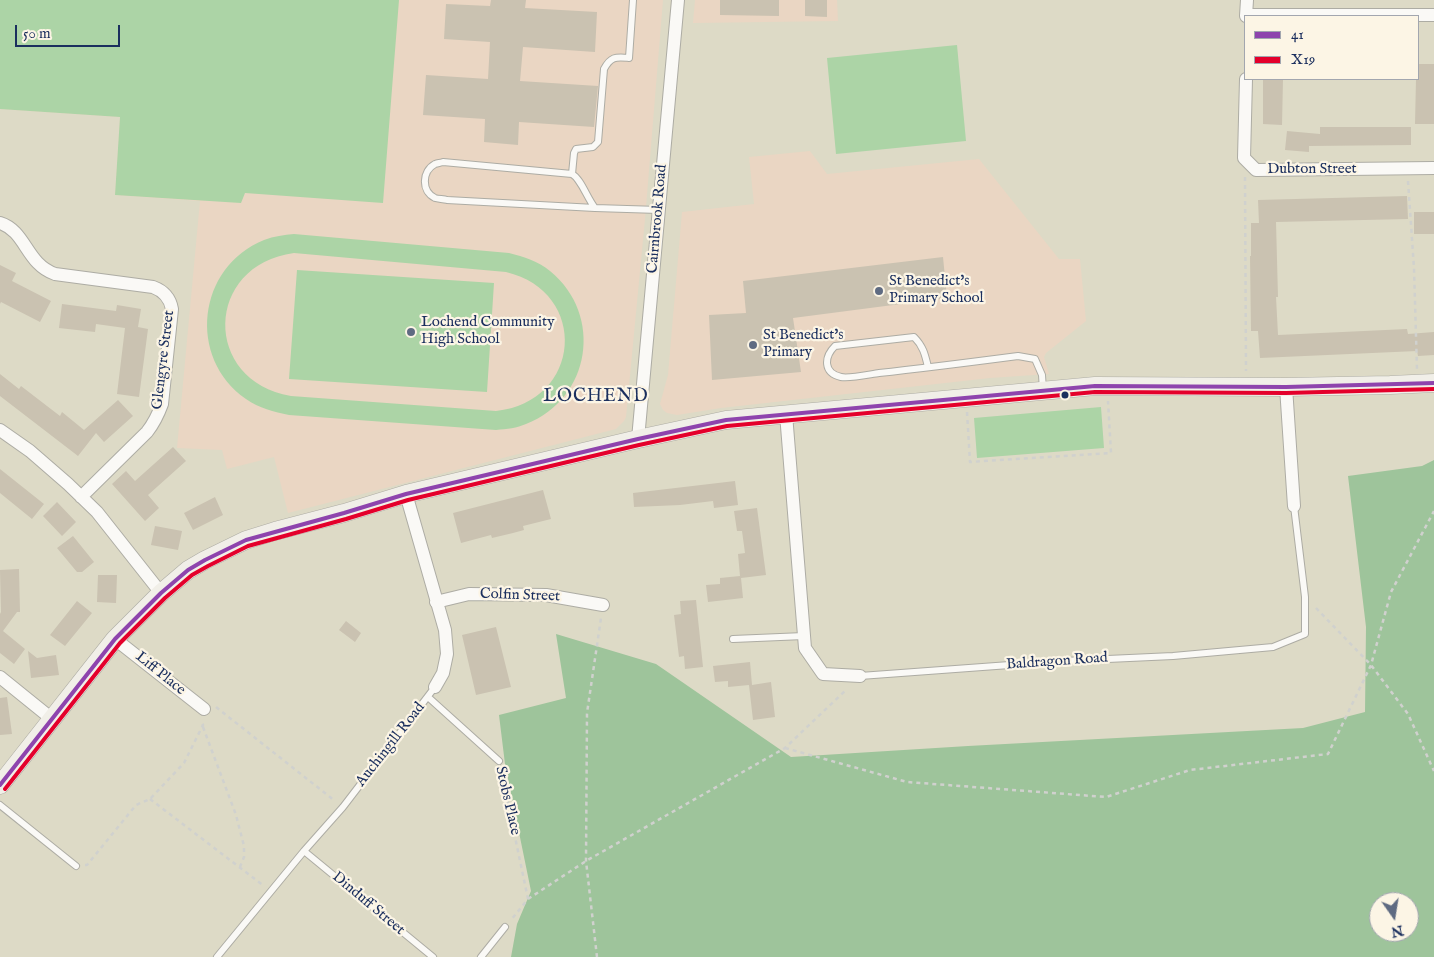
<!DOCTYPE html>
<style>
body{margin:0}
#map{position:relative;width:1434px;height:957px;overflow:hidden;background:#dddac6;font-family:"IM FELL English",serif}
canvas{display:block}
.legend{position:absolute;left:1244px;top:15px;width:175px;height:65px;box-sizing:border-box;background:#fcf5e5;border:1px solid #a2a6af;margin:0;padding:6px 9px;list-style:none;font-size:15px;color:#1b2f5e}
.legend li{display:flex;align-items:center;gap:10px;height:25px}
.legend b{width:25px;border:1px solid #a2a6af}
.north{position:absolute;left:1369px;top:892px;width:50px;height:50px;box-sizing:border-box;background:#fcf5e5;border:1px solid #a2a6af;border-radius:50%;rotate:167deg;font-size:14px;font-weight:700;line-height:20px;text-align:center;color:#1b2f5e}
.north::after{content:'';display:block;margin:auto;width:18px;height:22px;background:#5f6b82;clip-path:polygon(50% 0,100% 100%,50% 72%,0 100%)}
.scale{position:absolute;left:15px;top:25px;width:105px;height:22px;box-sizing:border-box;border:2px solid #1b2f5e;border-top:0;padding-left:6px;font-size:15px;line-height:18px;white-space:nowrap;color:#1b2f5e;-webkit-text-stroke:4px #fcf5e5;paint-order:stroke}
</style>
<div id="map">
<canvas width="1434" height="957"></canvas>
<ul class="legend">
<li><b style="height:6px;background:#8e44ad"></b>41</li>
<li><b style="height:6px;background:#e4002b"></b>X19</li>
</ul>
<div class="north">N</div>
<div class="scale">50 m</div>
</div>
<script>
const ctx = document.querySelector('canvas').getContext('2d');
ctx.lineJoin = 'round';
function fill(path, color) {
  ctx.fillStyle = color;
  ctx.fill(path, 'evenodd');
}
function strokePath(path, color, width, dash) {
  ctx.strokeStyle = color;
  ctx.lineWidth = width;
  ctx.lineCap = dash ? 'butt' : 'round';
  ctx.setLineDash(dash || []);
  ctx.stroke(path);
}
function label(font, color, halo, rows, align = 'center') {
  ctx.font = font + ' "IM FELL English",serif';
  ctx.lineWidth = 4.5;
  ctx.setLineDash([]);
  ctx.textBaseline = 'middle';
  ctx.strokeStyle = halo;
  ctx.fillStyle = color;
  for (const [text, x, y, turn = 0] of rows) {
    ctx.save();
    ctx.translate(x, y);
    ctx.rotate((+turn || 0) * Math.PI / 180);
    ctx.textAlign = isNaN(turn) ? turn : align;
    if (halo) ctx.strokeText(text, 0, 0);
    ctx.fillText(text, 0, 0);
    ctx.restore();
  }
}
fill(new Path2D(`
 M0 0H663L645 219 626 417 624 421 616 429 288 513 274 457 227 469 222 450 177 448 200 201 115 195 120 117 0 109Z
 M695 0H837L838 21 693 23Z
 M810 151 827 174 979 159 1059 259H1080L1086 321 1046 353 1044 357 1049 374 990 378 721 408 677 415 667 413 663 410 660 404 668 375 682 212 754 204 749 157Z`), '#ead6c3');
fill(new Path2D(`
 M0 0H399L383 203 245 193 241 203 115 195 120 117 0 109Z
 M957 45 966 141 836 154 827 58Z
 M294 234 509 253C524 257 538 261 550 271 604 315 591 399 526 424 517 428 507 429 496 430L289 415C274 412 259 408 246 399 187 358 197 267 264 240 274 236 284 235 294 234ZM294 253 506 272C590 292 582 402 496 411L291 396C202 381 204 265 294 253Z
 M297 270 494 283 487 392 289 379Z
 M1101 407 1104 448 977 458 974 418Z`), '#acd4a6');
fill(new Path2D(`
 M1434 460V957H511L517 924 531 891 505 764 499 715 566 698 556 634 656 664 791 757 968 746 1303 728 1365 712 1366 627 1348 476 1422 466ZM1379 902H1409V932H1379Z`), '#9ec49b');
fill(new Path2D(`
 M491 0H526L525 8 597 12 595 52 523 47 520 81 598 86 594 127 519 122 518 145 484 142 485 119 423 115 426 75 488 79 490 42 444 39 446 4 490 6Z
 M720 0H779V16L720 15Z
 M805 0H827V17L805 16Z
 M1418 64H1434V124H1415L1416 79H1418Z
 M1263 79H1283L1282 125 1263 124Z
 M1320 127H1411V145L1309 146V152L1285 150 1287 131 1320 134Z
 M1407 196 1408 219 1276 222 1278 297H1276L1278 335 1407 329 1408 334 1434 332V355L1418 356 1417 351 1260 358 1258 331H1251L1250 256H1251V223H1259L1258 200Z
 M1414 212H1434V234H1414Z
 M943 257 947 298 793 318 801 372 712 380 709 315 746 313 743 281Z
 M0 265 16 273 12 281 51 301 40 322 1 302 0 304Z
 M62 304 116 311 117 305 141 309 138 327 148 329 139 397 117 394 125 328 96 324 95 332 59 328Z
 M0 374 19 389 21 386 60 416 62 412 84 430 118 400 133 416 104 442 96 433 78 456 0 396Z
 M173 447 186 461 148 495 159 508 145 521 112 484 126 471 135 481Z
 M0 469 44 504 32 519 0 493Z
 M735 481 738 505 714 508 713 501 680 505 634 507 633 493Z
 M543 490 551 519 523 526 524 530 513 533 492 538 491 535 461 543 453 513Z
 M215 497 223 515 193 530 184 513Z
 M57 502 76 522 62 536 43 516Z
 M757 508 766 575 741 578 743 598 708 602 706 585 720 584V578L740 576 738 554 745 553 742 531H737L734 511Z
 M155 526 182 531 178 550 151 545Z
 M73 536 94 562 82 572H77L57 548Z
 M19 569 20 612H17L3 631 25 649 14 664 0 653V614L1 612 0 570Z
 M98 575H117L116 603 97 602Z
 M696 600 703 667 685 669 684 656 679 657 674 615 681 614 680 601Z
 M77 601 92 613 65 646 50 635Z
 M346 621 361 633 355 642 339 630Z
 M496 627 511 687 476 695 462 635Z
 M28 651 37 658 56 655 59 675 31 678Z
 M750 662 752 685 771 682 775 717 753 720 749 685 728 687V681L715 682 713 666Z
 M7 697 12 734 0 735V698Z`), '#cac2b1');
const lane = new Path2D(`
 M572 174 574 153 576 149 593 147 598 142 604 69C611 56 616 57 629 58L633 0
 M595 208 447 200C444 199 438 199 435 198 421 191 422 171 435 164 438 163 440 163 443 162L572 174C581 179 587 198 595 208L659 210
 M928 367C925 354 923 346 914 337L835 346C824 357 823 373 841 377 849 379 871 374 879 373 926 368 972 362 1018 356L1035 359 1042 375 1043 390
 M733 639 804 636
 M860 676 1064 661 1173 656 1273 647 1305 634V597L1294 506
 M428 697 499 761
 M0 805 76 866
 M304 851 433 957
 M217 957 304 851 343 807 435 687
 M481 957 505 927`);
const street = new Path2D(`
 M1246 15H1434
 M1246 16 1247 0
 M1246 79 1244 158 1256 170 1434 168
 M0 223C26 231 26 264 55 274L153 287C164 291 170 298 172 309L162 404C158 415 154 423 147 432L81 497
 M1286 387 1294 506
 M786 414 805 648 823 674 860 676
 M0 430 30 451 68 484 97 512 161 593
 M638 439 678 0
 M406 494 445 630 447 654 443 673 435 687
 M436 602 469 594 546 595 603 605
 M115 639 204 709
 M0 677 52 719`);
const secondary = new Path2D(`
 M0 785 115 639 161 593 188 570 205 560 246 540 275 531 344 513 406 494 638 439 726 420 1095 386 1286 387 1390 385 1434 383`);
strokePath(lane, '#adaca4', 8);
strokePath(street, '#adaca4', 14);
strokePath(secondary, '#adaca4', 19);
strokePath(new Path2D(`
 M1245 177 1246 371
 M1408 181 1414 268 1417 370
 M967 412 970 462 1111 453 1108 401
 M1316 608 1371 665 1408 714 1434 771
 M216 707 335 801
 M203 727 236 815 244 846V857L240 867
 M785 748 907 782 1106 797 1190 770 1328 754 1371 665 1391 592 1434 511
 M501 770 528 899 511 920
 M150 799 264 886
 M85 865H87L136 805 150 799 184 763 203 725 202 722
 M528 899 586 861 785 748 847 689
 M597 957 586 861 587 713 601 618`), '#d0d1ce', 2.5, [4, 4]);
strokePath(lane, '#faf9f6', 6);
strokePath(street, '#faf9f6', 12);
strokePath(secondary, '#f1efe8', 18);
strokePath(new Path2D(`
 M0 785 115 639 161 593 188 570 205 560 246 540 344 513 406 494 638 439 726 420 1095 386 1286 387 1434 383`), '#8e44ad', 4);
strokePath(new Path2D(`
 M5 789 120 643 165 598 192 575 208 566 248 546 346 519 408 500 639 445 727 426 1095 392 1286 393 1434 389`), '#e4002b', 4);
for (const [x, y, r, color] of [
 [879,291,5,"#5f6b82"],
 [411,332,5,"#5f6b82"],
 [753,345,5,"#5f6b82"],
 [1065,395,4.5,"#1b2f5e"]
]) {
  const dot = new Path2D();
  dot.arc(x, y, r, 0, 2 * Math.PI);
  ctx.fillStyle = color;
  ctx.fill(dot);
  strokePath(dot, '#fcf5e5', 2);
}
label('15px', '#1b2f5e', '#fcf5e5', [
 ["Dubton Street",1312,170],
 ["Cairnbrook Road",658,219,-85],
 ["Glengyre Street",164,360,-83],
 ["Colfin Street",520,596,2],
 ["Baldragon Road",1057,662,-4],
 ["Liff Place",160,674,39],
 ["Auchingill Road",391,745,-52],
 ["Stobs Place",507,801,77],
 ["Dinduff Street",368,904,40]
]);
label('15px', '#1b2f5e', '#fcf5e5', [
 ["St Benedict's",889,282],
 ["Primary School",889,299],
 ["Lochend Community",421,323],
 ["High School",421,340],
 ["St Benedict's",763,336],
 ["Primary",763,353]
], 'left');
ctx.letterSpacing = '1px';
label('18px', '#1b2f5e', '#fcf5e5', [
 ["LOCHEND",596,397]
]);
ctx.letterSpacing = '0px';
</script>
